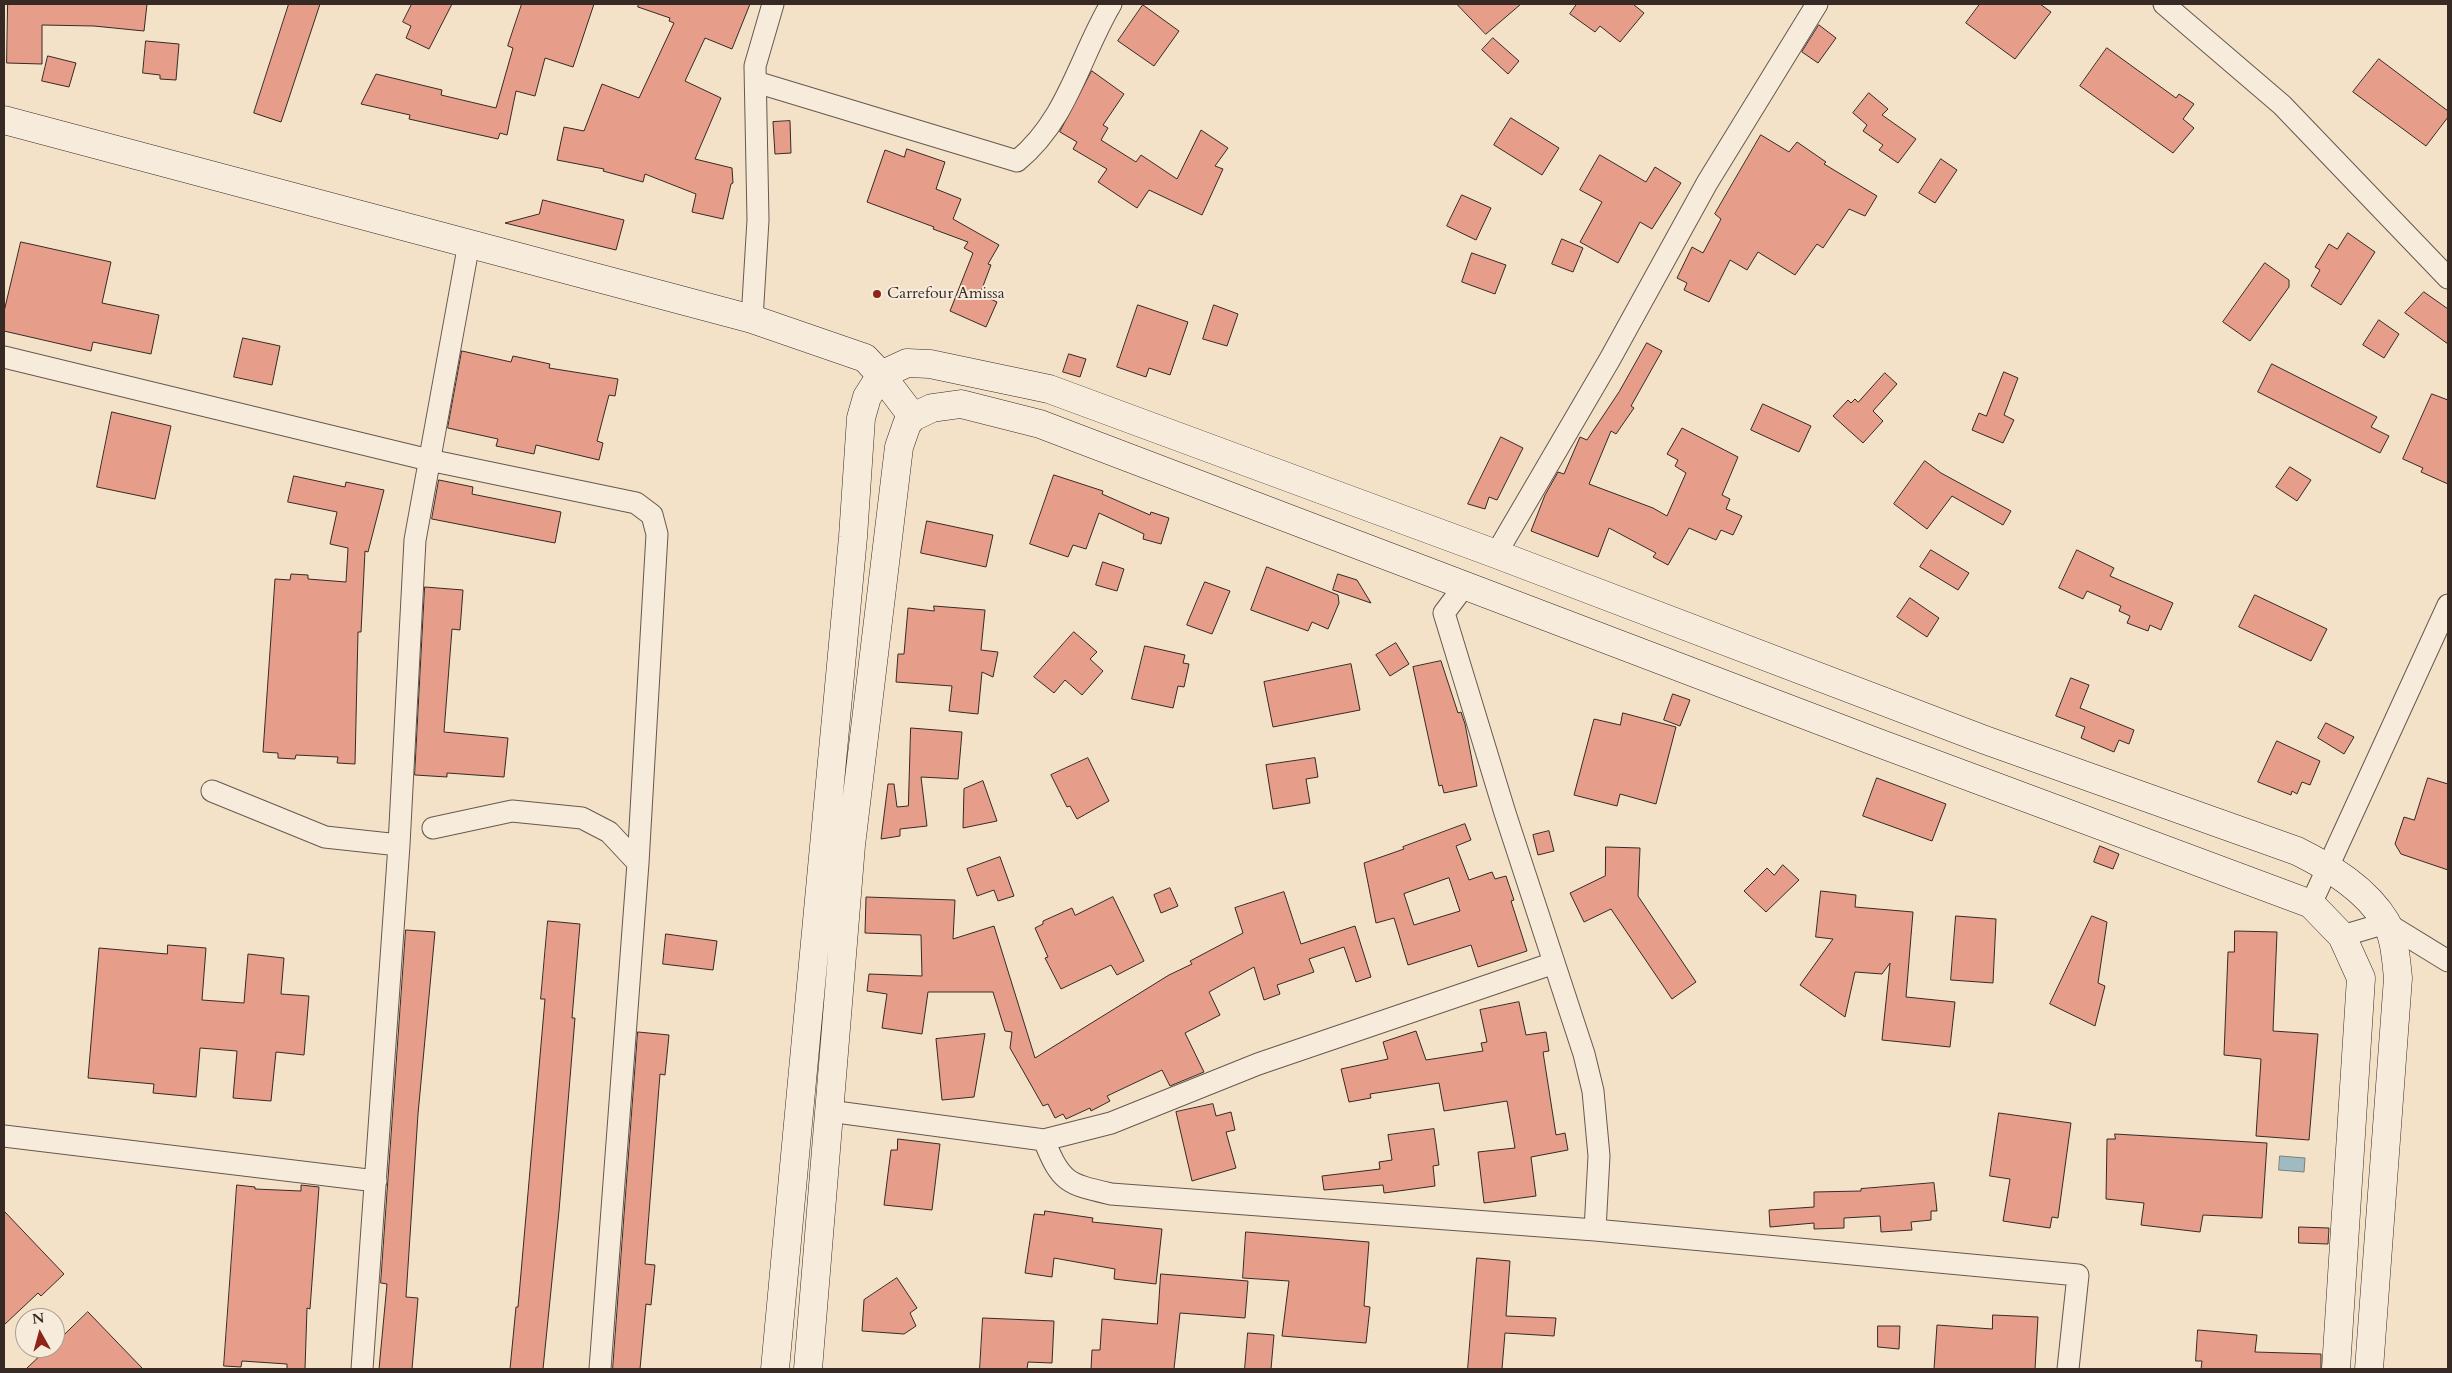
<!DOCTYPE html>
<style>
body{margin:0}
#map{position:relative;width:2452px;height:1373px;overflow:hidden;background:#f3e2c7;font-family:Cardo,serif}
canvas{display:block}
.frame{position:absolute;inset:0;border:5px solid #372a25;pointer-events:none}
.north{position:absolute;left:15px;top:1308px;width:50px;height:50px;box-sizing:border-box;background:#f7ecdb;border:1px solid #aa9e92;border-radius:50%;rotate:353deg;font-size:14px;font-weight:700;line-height:20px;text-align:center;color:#372a25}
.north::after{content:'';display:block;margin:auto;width:18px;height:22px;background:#8f2418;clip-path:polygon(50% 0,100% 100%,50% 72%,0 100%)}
</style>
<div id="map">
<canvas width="2452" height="1373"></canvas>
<div class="frame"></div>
<div class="north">N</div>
</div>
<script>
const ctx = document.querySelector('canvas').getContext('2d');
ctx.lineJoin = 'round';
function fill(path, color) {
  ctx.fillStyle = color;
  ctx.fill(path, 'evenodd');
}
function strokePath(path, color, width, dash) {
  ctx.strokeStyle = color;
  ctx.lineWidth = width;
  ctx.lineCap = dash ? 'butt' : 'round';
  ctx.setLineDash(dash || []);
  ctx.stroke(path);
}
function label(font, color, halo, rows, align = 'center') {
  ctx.font = font + ' Cardo,serif';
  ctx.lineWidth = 4;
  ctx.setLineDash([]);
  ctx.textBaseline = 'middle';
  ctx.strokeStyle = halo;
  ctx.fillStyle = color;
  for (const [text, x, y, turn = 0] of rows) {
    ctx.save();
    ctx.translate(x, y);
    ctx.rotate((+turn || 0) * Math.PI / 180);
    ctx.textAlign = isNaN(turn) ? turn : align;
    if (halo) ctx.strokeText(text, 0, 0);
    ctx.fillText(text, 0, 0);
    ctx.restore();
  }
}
const water = new Path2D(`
 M2280 1156 2305 1158 2304 1172 2279 1170Z`);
fill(water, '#a0bbbf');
strokePath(water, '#768181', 1);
const building = new Path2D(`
 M8 4H147L144 31 94 26 42 25V64L7 63Z
 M289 4H320L281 122 254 113Z
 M412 4H452L429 49 406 38 411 26 403 22Z
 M522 4H594L573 67 545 58 535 96 516 91 507 135 500 133 498 139 409 119 410 115 361 104 376 74 442 90 441 95 496 108 513 48 508 46Z
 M639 4H750L732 49 705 38 685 81 721 98 695 159 732 168 733 183 731 184 723 219 692 212 696 194 645 174 643 182 603 171 604 169 557 160 564 127 584 131 602 84 639 98 674 23 669 21 670 18 638 7Z
 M1457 4H1521L1486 34Z
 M1577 4H1633L1644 13 1620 42 1600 26 1595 32 1570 14Z
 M1980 4H2040L2051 12 2015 59 1966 23Z
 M1143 5 1179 31 1154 66 1118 41Z
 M1819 25 1836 38 1818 63 1802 52Z
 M1493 38 1519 61 1508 74 1482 50Z
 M146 41 179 44 176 80 160 79V75L143 73Z
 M2107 48 2176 98 2179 94 2194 104 2183 119 2194 128 2173 153 2080 86Z
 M48 56 76 63 69 87 42 81Z
 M2379 59 2448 111V117L2426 146 2353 92Z
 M1092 71 1124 94 1103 125 1108 128 1101 140 1136 162 1141 155 1177 179 1201 130 1228 148 1215 166 1223 169 1202 215 1149 190 1137 208 1098 182 1107 169 1073 149 1077 142 1060 132Z
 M1869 93 1888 109 1882 115 1916 139 1898 163 1879 150 1883 145 1863 131 1867 125 1853 113Z
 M1511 118 1559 148 1542 175 1494 145Z
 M790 121 791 153 775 154 773 122Z
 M1761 135 1789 152 1797 142 1826 162 1824 164 1877 196 1865 216 1849 209 1823 248 1817 244 1795 275 1758 252 1747 270 1730 260 1709 302 1684 290 1687 283 1677 278 1692 247 1703 253 1721 219 1715 214Z
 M907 149 945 162 936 189 961 199 953 219 999 245 988 264 991 265 980 294 997 302 986 327 950 311 973 253 964 248 968 242 933 229 934 227 867 202 885 150 904 157Z
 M1600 155 1646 182 1655 167 1681 183 1652 229 1640 222 1618 263 1580 242 1602 202 1580 190Z
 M1941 159 1957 170 1935 203 1919 193Z
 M1462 195 1491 208 1476 240 1447 226Z
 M543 200 624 220 616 250 505 223 539 214Z
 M2348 233 2375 252 2341 305 2311 286 2320 270 2315 267 2329 244 2337 249Z
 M1562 239 1583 248 1573 272 1552 264Z
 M21 242 111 262 102 303 159 315 151 354 93 342 91 351 4 331V312Z
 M1472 253 1506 265 1495 294 1462 282Z
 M2265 263 2289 280V287L2250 341 2223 322Z
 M2424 292 2448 309V344L2405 313Z
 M1138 305 1188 322 1170 375 1149 368 1146 377 1117 367Z
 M1214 305 1238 314 1227 346 1203 339Z
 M2379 320 2399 334 2384 358 2363 345Z
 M243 338 280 346 272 385 234 377Z
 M1647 343 1662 351 1631 406 1634 408 1616 434 1611 431 1589 484 1653 508 1667 516 1686 473 1675 466 1678 460 1667 454 1682 428 1738 457 1722 495 1730 499 1726 509 1742 516 1733 535 1721 530 1716 540 1689 528 1668 565 1653 557 1656 553 1609 528 1598 557 1531 531 1545 495 1558 472 1564 474 1580 437 1587 440 1619 392Z
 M462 351 511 362 513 356 550 364 549 368 618 379 615 396 609 395 597 441 603 443 599 460 536 445 534 454 496 446 498 439 448 428Z
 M1069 354 1086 359 1080 377 1063 372Z
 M2272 364 2377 417 2371 427 2389 436 2380 453 2258 392Z
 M2004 372 2018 378 2004 415 2014 420 2003 443 1972 430 1979 413 1986 416Z
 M1885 373 1897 384 1873 411 1883 421 1863 443 1833 416 1848 400 1851 403 1855 399 1858 402Z
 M2432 394 2448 400V484L2421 472 2423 468 2403 459Z
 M1763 404 1811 426 1799 452 1751 430Z
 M112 412 171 426 155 499 97 487Z
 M1501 437 1523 448 1497 500 1489 497 1485 509 1468 504Z
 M1925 461 1941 473 2011 511 2003 525 1952 496 1927 529 1894 504Z
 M2290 467 2311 480 2297 501 2276 487Z
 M1054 475 1103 491 1102 494 1150 515 1151 512 1169 518 1161 544 1143 539 1144 534 1099 513 1086 549 1073 545 1068 557 1030 544Z
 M294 476 345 487 346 482 384 490 368 552 365 551 361 632H358L355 764 337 763 338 757 296 755 295 759 278 758V753L263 752 275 579 290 580 291 574 308 575V579L346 582 348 548 330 544 337 512 288 502Z
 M439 480 473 487 472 494 561 512 555 543 432 519Z
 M927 521 993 535 986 567 921 553Z
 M1931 550 1969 573 1958 590 1920 567Z
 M2077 550 2114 568 2110 576 2173 603 2161 630 2150 625 2148 631 2127 623 2130 616 2119 611 2121 606 2087 591 2083 599 2059 588Z
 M1103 562 1124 569 1117 591 1096 585Z
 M1267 567 1338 595 1339 603 1328 629 1312 622 1308 631 1251 610Z
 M1338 574 1357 580 1371 603 1333 590Z
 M1205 582 1230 591 1212 634 1187 625Z
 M425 587 463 590 460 630 452 629 444 732 508 738 504 777 447 773V777L415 775Z
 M2255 595 2327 629 2311 661 2239 627Z
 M1910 598 1939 618 1927 637 1897 617Z
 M934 606 985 610 981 650 998 652 993 677 982 672 978 714 949 711 952 686 896 682 898 654H904L908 608 934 611Z
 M1074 632 1097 652 1090 659 1103 671 1082 695 1065 680 1054 693 1034 677Z
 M1396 643 1409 664 1390 676 1376 655Z
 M1145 646 1185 655 1183 663 1189 664 1184 687 1178 686 1173 708 1132 699Z
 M1441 661 1458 713 1461 712 1465 724 1477 786 1444 793 1442 785 1439 786 1413 667Z
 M1351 664 1360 710 1273 727 1264 682Z
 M2071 678 2089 685 2080 708 2134 730 2129 744 2119 740 2114 752 2081 738 2085 727 2056 716Z
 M1673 694 1690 700 1680 726 1664 720Z
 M1623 713 1676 727 1656 804 1620 794 1617 806 1574 795 1594 719 1620 725Z
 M2326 723 2354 737 2344 754 2318 738Z
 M911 728 962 732 958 779 921 777 927 826 900 829V836L881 839 888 784H894L897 807 908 806Z
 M2277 741 2320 761 2310 785 2302 782 2297 794 2292 791 2291 795 2258 782Z
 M1088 758 1109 801 1077 819 1070 806 1067 807 1051 775Z
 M1315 758 1318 777 1306 779 1310 803 1273 809 1266 765Z
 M1877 778 1946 804 1932 841 1863 816Z
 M2428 778 2448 784V870L2401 854 2395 844 2404 817 2414 820Z
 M983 781 997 821 963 828 964 789Z
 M1465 824 1471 840 1456 846 1469 880 1492 872 1495 879 1506 876 1514 900 1511 901 1527 951 1478 967 1471 945 1408 965 1394 918 1376 923 1364 863 1404 849 1403 847ZM1449 878 1460 911 1414 925 1404 894Z
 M1549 831 1554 851 1538 855 1533 835Z
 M2100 846 2119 854 2113 869 2094 862Z
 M1606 847 1640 848 1638 896 1696 982 1672 999 1611 909 1584 922 1570 893 1605 876Z
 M1000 857 1014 896 998 901 994 890 977 896 967 869Z
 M1783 865 1799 880 1766 912 1744 891 1767 868 1774 875Z
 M1170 888 1178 906 1161 913 1154 895Z
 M1821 891 1856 895 1855 907 1913 912 1906 997 1955 1002 1950 1047 1882 1040 1890 963 1882 974 1855 972 1845 1017 1800 985 1833 939 1816 937Z
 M1284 892 1301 944 1355 926 1371 977 1356 982 1344 947 1309 959 1314 972 1277 985 1280 994 1264 1000 1254 967 1209 992 1220 1015 1185 1033 1204 1072 1170 1086 1162 1070 1107 1096 1110 1101 1091 1111 1090 1108 1066 1119 1063 1114 1055 1118 1048 1104 1043 1106 1010 1048 1012 1032 1005 1031 993 992H928L922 1034 882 1028 887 994 867 991 869 974 922 976 921 935 865 933 866 897 955 900 953 939 994 926 1035 1058 1169 975 1192 964 1190 961 1243 933 1235 908Z
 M1113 897 1144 961 1117 975 1111 965 1061 989 1045 958 1048 957 1035 928 1043 924V921L1072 908 1075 915Z
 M1956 916 1996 919 1993 983 1951 980Z
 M2092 916 2107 922 2098 983 2105 986 2095 1026 2050 1004Z
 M548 921 580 924 572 1018H575L559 1211 543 1369H510L516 1307H518L545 999H541Z
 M406 930 435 932 418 1114 406 1297 418 1298 412 1369H379L387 1284 381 1283Z
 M2235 931 2277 932 2273 1031 2318 1034 2309 1140 2256 1136 2261 1059 2224 1055 2228 952H2234Z
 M666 934 717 941 713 970 663 964Z
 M168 945 206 948 202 1000 244 1003 248 954 284 958 281 994 309 996 304 1055 276 1052 271 1101 233 1098 237 1051 200 1048 196 1097 153 1093 154 1084 88 1078 99 948 167 954Z
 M1519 1002 1526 1035 1546 1032 1549 1051 1543 1052 1556 1135 1565 1133 1568 1150 1531 1157 1536 1196 1484 1203 1478 1152 1515 1148 1507 1101 1444 1111 1439 1083 1370 1094 1371 1098 1349 1102 1341 1069 1388 1059 1383 1042 1416 1031 1426 1060 1483 1051 1481 1043 1487 1042 1480 1010Z
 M638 1032 669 1035 665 1075 660 1074 645 1264 655 1265 651 1305 646 1304 640 1369H613Z
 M985 1034 974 1097 942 1100 936 1039Z
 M1213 1104 1216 1116 1231 1112 1235 1130 1226 1132 1236 1168 1192 1181 1176 1112Z
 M1999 1113 2071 1123 2058 1218 2052 1217 2050 1228 2003 1221 2010 1179 1990 1176Z
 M1434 1129 1439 1165 1433 1166 1435 1186 1384 1193 1383 1185 1324 1190 1322 1176 1380 1169 1379 1162 1392 1160 1388 1135Z
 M2115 1134 2267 1143 2262 1218 2203 1215 2200 1232 2141 1225 2144 1203 2106 1199 2107 1139H2115Z
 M898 1139 940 1144 932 1210 884 1205 891 1150H897Z
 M1934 1183 1937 1211H1931V1220L1911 1222 1912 1230 1881 1232 1880 1216 1844 1218V1228L1814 1229V1223L1770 1227 1769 1210 1814 1207V1192L1861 1191V1189Z
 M237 1185 255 1187V1189L301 1191V1185L319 1187 310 1309 307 1308 305 1369H287V1364L242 1361 241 1367 224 1366Z
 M4 1211 64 1274 41 1296 38 1293 4 1325Z
 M1045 1211 1093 1218 1092 1222 1162 1229 1156 1284 1114 1279 1115 1269 1054 1258 1052 1277 1025 1273 1034 1214 1044 1215Z
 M2299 1227 2329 1228 2328 1244 2299 1243Z
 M1246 1232 1369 1242 1364 1306 1370 1307 1366 1343 1282 1336 1289 1281 1243 1278Z
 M1477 1258 1510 1261 1506 1316 1556 1318 1554 1336 1505 1333 1502 1369H1468Z
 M1161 1274 1248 1281 1245 1318 1180 1313 1174 1369H1091L1092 1350H1100L1102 1319 1157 1324Z
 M897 1278 917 1308 910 1313 916 1326 904 1334 862 1331 864 1300Z
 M88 1312 143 1369H26L46 1350 55 1348V1344Z
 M1993 1315 2038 1317 2035 1369H1934L1937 1325 1992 1329Z
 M983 1318 1054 1321 1052 1363 1028 1362 1027 1369H980Z
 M1878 1326H1900L1899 1349 1878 1347Z
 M2198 1330 2257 1335 2255 1352 2321 1354V1369H2201L2202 1361H2196Z
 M1248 1333 1274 1335 1271 1369H1245Z`);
fill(building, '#e69d89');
strokePath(building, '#372a25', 1);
const street = new Path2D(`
 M2164 4 2282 105 2448 278
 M756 82 1017 161C1068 119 1079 58 1111 4
 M752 319 758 220 755 66 773 4
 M4 357 429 460 636 503 652 515 657 534 638 863 600 1369
 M1496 554 1610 359 1707 183 1817 4
 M1465 585 1444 613 1505 813 1584 1054 1593 1091 1599 1156 1595 1230
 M212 791 325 837 399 845
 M433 828 512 811 582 818 609 832 638 863
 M2311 904 2448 605
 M2342 936 2386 923 2448 961
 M829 1111 1044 1140 1111 1123 1258 1064 1554 963
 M4 1136 376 1181
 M1044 1140C1061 1183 1068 1184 1111 1194L1595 1230 2078 1275 2068 1369
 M362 1369 399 845 415 540 469 243`);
const secondary = new Path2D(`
 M4 120 752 319 865 358 881 375 913 417
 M775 1369 853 537 861 418 867 397 881 375 907 363 930 364 1049 389 1496 554 1985 740 2297 851C2331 868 2366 889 2386 922 2395 938 2396 960 2398 978L2369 1369
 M808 1369 851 845 899 447 907 424 913 417 932 408 961 404 1040 424 1876 742 2311 904 2342 936 2361 978 2336 1369`);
strokePath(street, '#66584e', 23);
strokePath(secondary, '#372a25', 29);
strokePath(street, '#f7ecdb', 21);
strokePath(secondary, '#f7ecdb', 28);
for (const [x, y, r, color] of [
 [877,294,5,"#8f2418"]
]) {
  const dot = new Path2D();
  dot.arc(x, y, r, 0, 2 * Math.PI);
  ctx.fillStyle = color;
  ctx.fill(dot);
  strokePath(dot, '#f7ecdb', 2);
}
label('16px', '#372a25', '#f7ecdb', [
 ["Carrefour Amissa",887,294]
], 'left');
</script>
